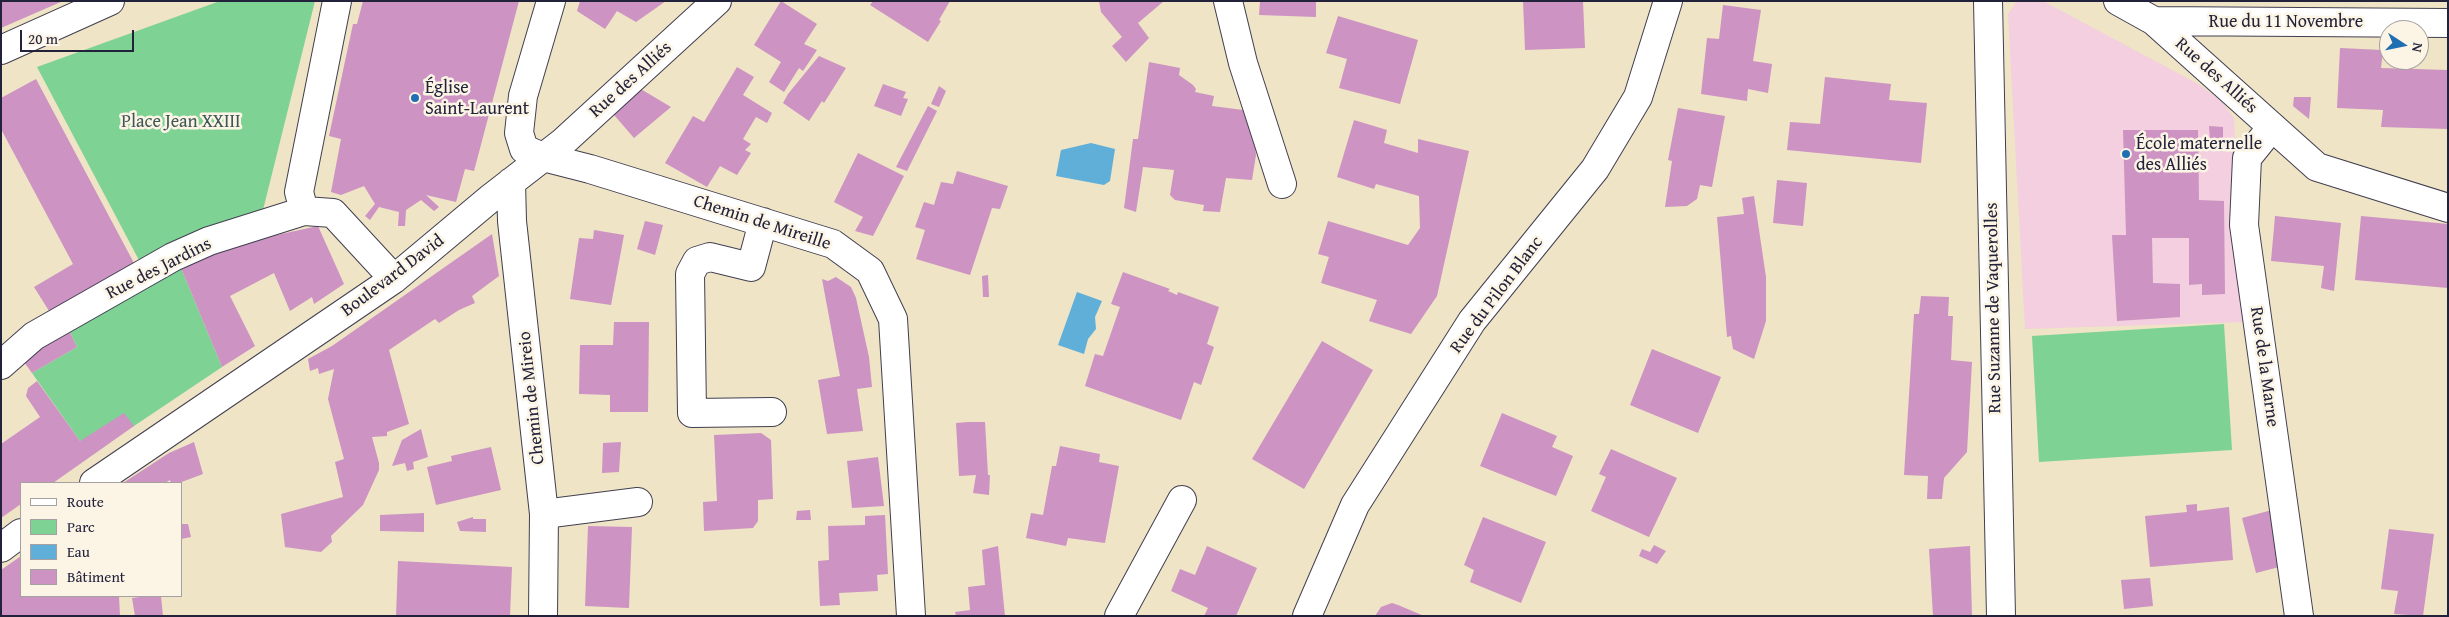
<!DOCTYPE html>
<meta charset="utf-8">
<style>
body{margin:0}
#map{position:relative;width:2449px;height:617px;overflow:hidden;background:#efe4c5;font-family:"Gentium Book Plus",serif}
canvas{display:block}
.frame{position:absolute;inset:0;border:2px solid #22223b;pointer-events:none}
.legend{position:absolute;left:20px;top:482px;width:162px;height:115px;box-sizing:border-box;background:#fcf5e5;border:1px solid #a5a1a1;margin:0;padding:6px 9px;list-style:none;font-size:15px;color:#22223b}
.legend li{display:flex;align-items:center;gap:10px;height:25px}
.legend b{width:25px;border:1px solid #a5a1a1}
.north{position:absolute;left:2379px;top:20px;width:50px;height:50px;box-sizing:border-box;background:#fcf5e5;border:1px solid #a5a1a1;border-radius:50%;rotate:101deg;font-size:14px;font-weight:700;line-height:20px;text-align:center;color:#22223b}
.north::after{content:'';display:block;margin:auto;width:18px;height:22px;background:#1f6fb2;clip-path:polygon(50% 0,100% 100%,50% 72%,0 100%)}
.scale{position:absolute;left:20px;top:30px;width:114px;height:22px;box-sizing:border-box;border:2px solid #22223b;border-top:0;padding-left:6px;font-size:15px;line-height:18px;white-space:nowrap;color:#22223b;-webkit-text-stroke:4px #fcf5e5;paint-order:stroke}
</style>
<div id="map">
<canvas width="2449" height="617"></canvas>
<div class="frame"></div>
<ul class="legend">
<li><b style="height:6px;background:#fff"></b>Route</li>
<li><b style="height:14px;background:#7ed294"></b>Parc</li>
<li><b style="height:14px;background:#5fafd9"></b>Eau</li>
<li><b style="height:14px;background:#cc93c3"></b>Bâtiment</li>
</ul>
<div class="north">N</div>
<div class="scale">20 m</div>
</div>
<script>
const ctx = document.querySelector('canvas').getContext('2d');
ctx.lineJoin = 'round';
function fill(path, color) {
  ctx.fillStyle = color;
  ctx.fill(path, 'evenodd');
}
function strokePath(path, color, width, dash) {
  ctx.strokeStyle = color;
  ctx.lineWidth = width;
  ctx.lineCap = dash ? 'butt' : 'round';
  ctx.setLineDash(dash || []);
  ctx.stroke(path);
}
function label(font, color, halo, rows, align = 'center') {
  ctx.font = font + ' "Gentium Book Plus",serif';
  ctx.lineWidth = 5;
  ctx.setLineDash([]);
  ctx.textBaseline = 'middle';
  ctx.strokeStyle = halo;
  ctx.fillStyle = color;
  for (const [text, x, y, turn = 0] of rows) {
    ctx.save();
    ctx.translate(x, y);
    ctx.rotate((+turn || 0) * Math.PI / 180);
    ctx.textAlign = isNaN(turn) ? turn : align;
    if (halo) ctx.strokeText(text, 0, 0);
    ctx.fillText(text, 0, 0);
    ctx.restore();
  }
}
fill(new Path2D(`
 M2017 1H2043L2200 85 2222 102 2234 118 2239 229 2247 322 2025 329 2008 14Z`), '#f3cfdf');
fill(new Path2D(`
 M220 1H315L263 210 140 262 37 67Z
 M179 263 222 367 134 426 80 441 32 373 77 347 68 328Z
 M2224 324 2232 450 2039 462 2032 336Z`), '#7ed294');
fill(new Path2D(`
 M1091 143 1115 149 1110 181 1104 185 1056 176 1061 150Z
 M1077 292 1102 301 1095 317 1096 329 1088 339 1084 354 1058 345Z`), '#5fafd9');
fill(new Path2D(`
 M1 1H63L1 28Z
 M363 1H519L474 171 465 169 456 202 426 195 439 207 434 211 421 200 406 210 405 226H398L399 212 379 207 370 220 365 216 375 204 364 186 341 195 331 192 341 139 329 136 353 24H357Z
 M580 1H666L636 22 617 11 605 29 577 11Z
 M781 1 817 24 804 44 817 50 803 71 799 68 784 92 769 82 781 62 754 45Z
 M873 1H950L939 20 941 21 928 42 870 5Z
 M1099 1H1164L1138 23 1149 38 1126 62 1112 46 1122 37 1101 12Z
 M1260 1H1316V17L1259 15Z
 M1523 1H1583L1585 48 1525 50Z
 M1723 5 1761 10 1753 61 1772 64 1768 93 1748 89 1747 101 1701 94 1707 38 1719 39Z
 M1338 16 1418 40 1400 104 1339 88 1347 59 1326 53Z
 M2340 48 2383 50 2381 68 2448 70V129L2381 127 2383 110 2337 108Z
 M819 56 846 68 824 103 822 101 809 121 783 103 788 94Z
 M1149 62 1180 68 1179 75 1193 85 1196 89 1195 92 1214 96 1212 106 1243 110 1255 147 1256 155 1252 180 1226 178 1220 212 1203 211 1204 205 1175 200 1170 195 1174 170 1143 167 1136 212 1124 208 1133 139H1138Z
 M737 67 754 77 743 95 772 113 767 123 756 117 743 139 751 144 745 150 751 153 737 175 720 166 707 187 665 163 693 116 704 122Z
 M1825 77 1891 84 1889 100 1927 103 1921 163 1787 150 1790 122 1820 124Z
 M36 79 135 265 51 314 34 287 73 264 1 129V98Z
 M883 84 906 92 903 98 908 99 901 116 874 106Z
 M634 85 671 107 634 138 608 108Z
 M939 86 946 91 939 107 931 104Z
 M2294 97H2311L2309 119 2293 106Z
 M928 106 937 111 907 171 896 167Z
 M1678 108 1725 116 1712 187 1700 185 1697 199 1687 206 1665 207 1672 161 1668 160Z
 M1354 120 1387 130 1384 143 1418 153V139L1469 151 1437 296 1411 334 1369 321 1377 300 1321 283 1329 257 1318 254 1328 221 1408 245 1420 228 1419 196 1376 184 1374 189 1337 177Z
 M2209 126 2223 127V152L2217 151V140H2210Z
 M2123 130H2198L2199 200 2224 201 2225 294 2202 295V284L2189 285V238H2152L2153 283 2180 284V317L2117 321 2112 235H2126Z
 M858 153 904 176 873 236 855 231 863 217 834 202Z
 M957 171 1008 186 1000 209 992 208 970 275 916 259 925 230 915 227 924 202 934 205 941 182 953 184Z
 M1777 180 1807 183 1803 226 1773 223Z
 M1754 196 1766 277V321L1754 359 1733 349 1731 336 1727 337 1717 217 1744 214 1742 198Z
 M2275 216 2341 223 2334 291 2321 288 2324 266 2271 261Z
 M2361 216 2448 224V288L2355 280Z
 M645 221 663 225 655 255 637 249Z
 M318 226 344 284 314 304 312 297 290 311 274 273 230 296 255 346 222 367 179 263 240 243Z
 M594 230 624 235 611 305 570 299 579 238 593 239Z
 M492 234 499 276 472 296 475 303 459 310 439 323 435 319 389 350 409 424 387 432V436L372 437 379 463V470L363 505 331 536 332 542 321 552 285 547 281 514 343 497 335 462 344 459 328 399 334 369 319 374 318 368 310 371 308 359 332 346Z
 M1123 272 1170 289 1168 291 1177 295 1178 292 1219 307 1207 344 1214 347 1201 385 1194 382 1181 420 1085 386 1095 354 1103 356 1120 307 1111 304Z
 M988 275 989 297H983L982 276Z
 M836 277 851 287 856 298 869 357 872 387 857 389 863 431 827 434 818 380 840 376 822 279 828 281Z
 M1921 296 1949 297 1948 316H1953L1951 360 1972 362 1967 452 1944 478 1942 499H1927L1928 476 1904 475 1914 314H1919Z
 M614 322H649L648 412H610V395L579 394 580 345H613Z
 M68 328 77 347 32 373 21 358Z
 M1322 341 1373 370 1304 489 1252 459Z
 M1652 349 1721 377 1698 433 1630 405Z
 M37 381 80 441 124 413 134 426 53 483H21V504L1 518V444L40 417 26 396 28 388Z
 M1502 413 1557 436 1552 447 1573 456 1556 496 1480 466Z
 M968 422H985L988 475H990L989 495 973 493 976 475 959 476 956 423Z
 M421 429 428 457 413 462 414 469 407 471 405 463 392 466 402 440Z
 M761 433 771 440 773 499 758 500V521L753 528 704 531 703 502 717 501 714 435Z
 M194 442 203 474 179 483H171L170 480 165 483H123L169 453Z
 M621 442 619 472 602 473 603 443Z
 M1060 446 1100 454 1099 462 1119 466 1105 543 1068 538 1066 546 1026 538 1031 513 1043 515 1052 466H1056Z
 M491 447 501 490 436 505 427 467 452 461 451 456Z
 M1611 449 1677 478 1649 537 1591 511 1606 477 1599 474Z
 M878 457 884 506 852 508 847 461Z
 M2197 504V511L2229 507 2233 560 2150 567 2145 516 2187 512 2186 505Z
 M810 510 811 520H796L797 511Z
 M2272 510 2283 566 2256 573 2242 518Z
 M424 513V532L380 531V515Z
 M885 515 888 574 877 575 878 591 839 593 840 605 820 606 818 561 829 560 828 526 865 525V516Z
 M473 517V519H486V532L460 531 457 522Z
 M1483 517 1546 542 1521 603 1470 582 1474 570 1464 565Z
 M181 524H188L191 537 181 539Z
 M588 526 632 527 629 608 585 606Z
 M2389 529 2434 534 2423 616 2394 614 2398 591 2381 589Z
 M1654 545 1666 551 1657 564 1639 556 1642 549 1650 552Z
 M998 546 1005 616H956L955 612 970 610 968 587 985 585 982 550Z
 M1207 546 1257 568 1236 616H1204L1208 608 1171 591 1180 569 1195 575Z
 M1970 546 1972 616H1933L1929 549Z
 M21 556V596H119L120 616H1V570Z
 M398 561 512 567 510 616H396Z
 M2150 578 2153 606 2124 609 2121 580Z
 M147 596H161L163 616H135L132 598Z
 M1392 603 1398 605 1424 616H1375L1381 607Z`), '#cc93c3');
const minor = new Path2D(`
 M551 1 523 96 519 133 524 149 543 157 590 169 833 244 870 271 893 319 911 616
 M1228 1 1243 63 1282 184
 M1988 1 2001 616
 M2118 1 2154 21 2317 167 2448 208
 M2154 21 2448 23
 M1 50 110 1
 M2272 127 2247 158 2244 225 2299 616
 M511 182 512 221 544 514 543 616
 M304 211 299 192 337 1
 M763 222 751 267 710 257 697 261 690 274 692 413 772 412
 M1 365 34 336 173 257 209 241 304 211 333 213 394 279
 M94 483 394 279 492 197 563 142 717 1
 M544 514 638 502
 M1 548 21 533
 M1119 616 1182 500
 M1307 616 1355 505 1472 321 1595 169 1638 97 1668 1`);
strokePath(minor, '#413f50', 30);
strokePath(minor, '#fff', 28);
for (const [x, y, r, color] of [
 [415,98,5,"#1f6fb2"],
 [2126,154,5,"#1f6fb2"]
]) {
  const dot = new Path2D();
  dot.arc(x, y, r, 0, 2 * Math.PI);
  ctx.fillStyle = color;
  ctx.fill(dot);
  strokePath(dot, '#fcf5e5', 2);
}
label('18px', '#22223b', '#fcf5e5', [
 ["Rue du 11 Novembre",2286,22],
 ["Rue des Alliés",2216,76,42],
 ["Rue des Alliés",631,80,-42],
 ["Chemin de Mireille",762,223,18],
 ["Rue des Jardins",159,269,-27],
 ["Boulevard David",393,276,-37],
 ["Rue du Pilon Blanc",1497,295,-53],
 ["Rue Suzanne de Vaquerolles",1994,308,-91],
 ["Rue de la Marne",2264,367,82],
 ["Chemin de Mireio",532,398,-96]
]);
label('18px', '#22223b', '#fcf5e5', [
 ["Église",425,88],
 ["Saint-Laurent",425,109],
 ["École maternelle",2136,144],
 ["des Alliés",2136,165]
], 'left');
label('18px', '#3e5756', '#fcf5e5', [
 ["Place Jean XXIII",181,122]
]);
</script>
